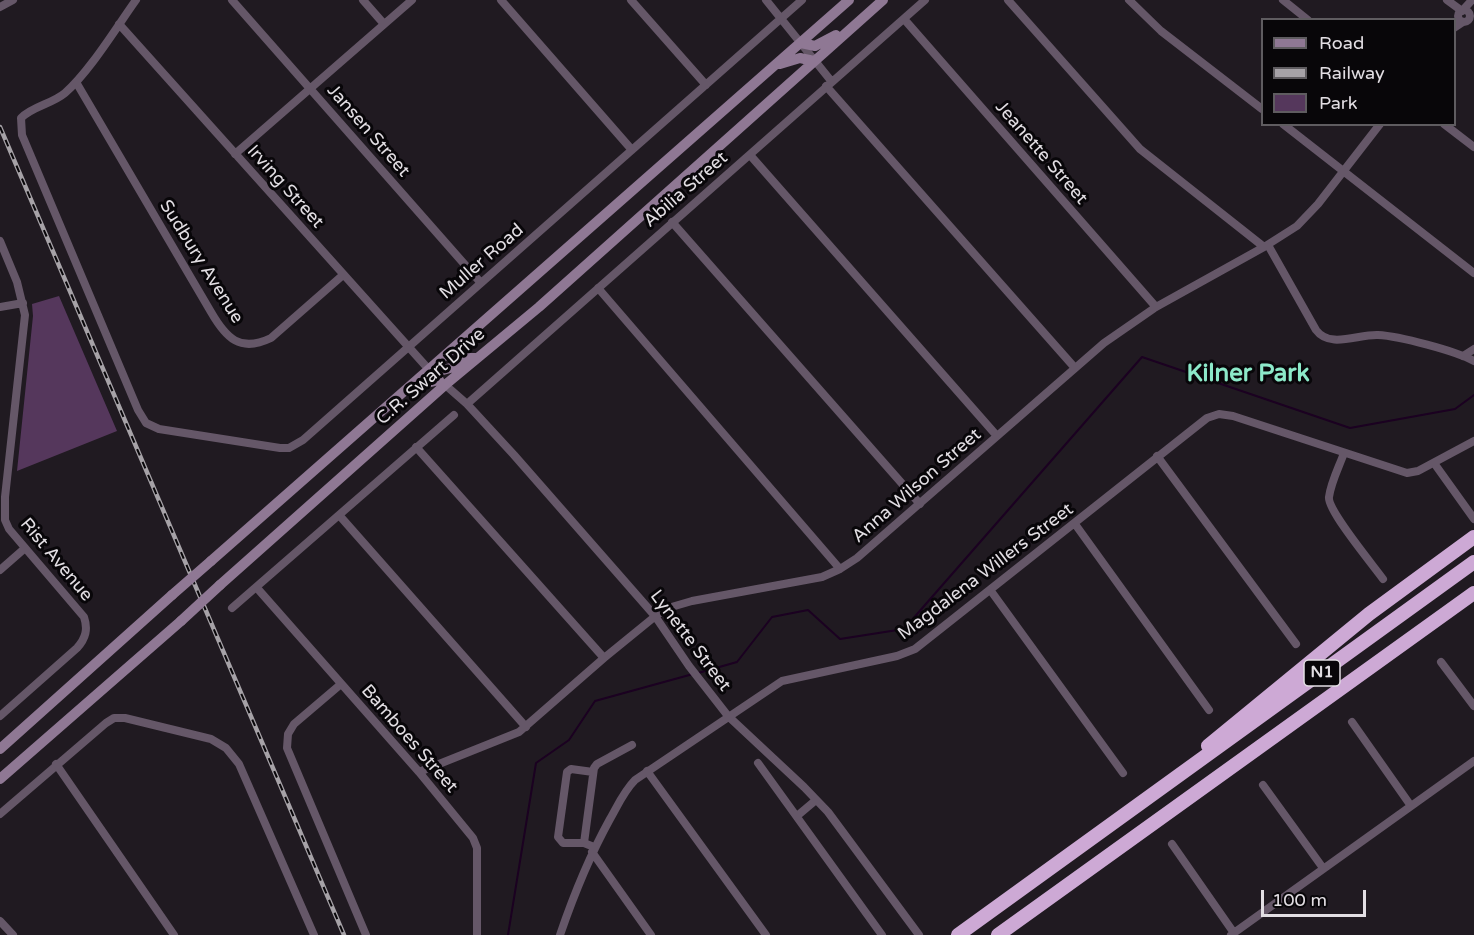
<!DOCTYPE html>
<style>
body{margin:0}
#map{position:relative;width:1474px;height:935px;overflow:hidden;background:#201a21;font-family:"Varela Round",sans-serif}
canvas{display:block}
.legend{position:absolute;left:1261px;top:18px;width:195px;height:108px;box-sizing:border-box;background:#080609;border:2px solid #5f5c60;margin:0;padding:8px 10px;list-style:none;font-size:18px;color:#e2dee3}
.legend li{display:flex;align-items:center;gap:12px;height:30px}
.legend b{width:30px;border:2px solid #5f5c60}
.scale{position:absolute;left:1261px;top:890px;width:105px;height:27px;box-sizing:border-box;border:3px solid #e2dee3;border-top:0;padding-left:8px;font-size:18px;line-height:21px;white-space:nowrap;color:#e2dee3;-webkit-text-stroke:4px #080609;paint-order:stroke}
</style>
<div id="map">
<canvas width="1474" height="935"></canvas>
<ul class="legend">
<li><b style="height:8px;background:#8f7894"></b>Road</li>
<li><b style="height:8px;background:#a6a2a7"></b>Railway</li>
<li><b style="height:16px;background:#55375c"></b>Park</li>
</ul>
<div class="scale">100 m</div>
</div>
<script>
const ctx = document.querySelector('canvas').getContext('2d');
ctx.lineJoin = 'round';
function fill(path, color) {
  ctx.fillStyle = color;
  ctx.fill(path, 'evenodd');
}
function strokePath(path, color, width, dash) {
  ctx.strokeStyle = color;
  ctx.lineWidth = width;
  ctx.lineCap = dash ? 'butt' : 'round';
  ctx.setLineDash(dash || []);
  ctx.stroke(path);
}
function label(font, color, halo, rows, align = 'center') {
  ctx.font = font + ' "Varela Round",sans-serif';
  ctx.lineWidth = 6;
  ctx.setLineDash([]);
  ctx.textBaseline = 'middle';
  ctx.strokeStyle = halo;
  ctx.fillStyle = color;
  for (const [text, x, y, turn = 0] of rows) {
    ctx.save();
    ctx.translate(x, y);
    ctx.rotate((+turn || 0) * Math.PI / 180);
    ctx.textAlign = isNaN(turn) ? turn : align;
    if (halo) ctx.strokeText(text, 0, 0);
    ctx.fillText(text, 0, 0);
    ctx.restore();
  }
}
fill(new Path2D(`
 M59 296 117 431 17 471 33 316 32 304Z`), '#55375c');
strokePath(new Path2D(`
 M698 673 737 662 772 617 808 610 840 639 904 629 1142 357 1350 428 1455 409 1474 395
 M508 935 536 763 569 740 595 701 693 674`), '#1b0121', 2);
strokePath(new Path2D(`
 M136 0C116 28 90 71 65 93 52 104 33 106 21 118L22 135 138 410 146 423 159 429 280 448H289L303 440 802 0
 M232 0 481 283
 M363 0 384 24
 M501 0 632 150
 M631 0 706 85
 M766 0 832 82
 M1008 0 1140 149 1264 247
 M1129 0 1161 31 1262 109
 M1283 0 1308 20
 M1447 0 1462 11
 M0 7 13 0
 M1463 10 1472 0
 M1458 16a6 6 0 1 1 12 0a6 6 0 1 1-12 0Z
 M904 19 1156 307
 M119 24 432 373
 M1454 28 1463 22
 M76 82 211 312C226 338 240 353 271 338L343 275
 M826 86 1075 368
 M1283 124 1474 273
 M1444 124 1474 147
 M235 154 412 0
 M750 155 997 436
 M672 222 920 504
 M0 241 17 282 25 315 5 497V520L9 529 84 617C88 629 86 638 77 648L0 716
 M1268 245 1316 330C1330 349 1358 334 1378 335 1399 336 1456 351 1474 361
 M598 288 840 569
 M0 307 23 303
 M1463 356 1474 349
 M443 383 467 404 514 455 655 616 689 666 728 716 804 787 828 812 919 935
 M467 404 925 0
 M416 447 604 658
 M1344 453C1339 467 1331 482 1329 497 1327 510 1373 565 1383 579
 M1157 456 1296 644
 M1434 463 1474 519
 M339 515 526 727
 M1075 524 1209 710
 M0 570 24 549
 M257 588 419 772 473 838 477 848V935
 M991 591 1123 773
 M232 608 454 415
 M1441 662 1474 706
 M341 684 294 724 288 734 287 748 366 935
 M1352 722 1411 806
 M758 763 882 935
 M56 764 174 935
 M647 771 766 935
 M419 772 519 732 604 658 658 614 668 608 692 601 822 577 840 569 857 558 1104 343 1156 307 1264 247 1297 226 1318 204 1380 124
 M1263 785 1323 868
 M0 814 106 723 114 718H125L211 739 226 748 239 764 314 935
 M797 816 816 800
 M584 843H563L558 837 567 772 571 769 593 772
 M1172 844 1234 933
 M594 847 584 843 594 768 597 764 632 745
 M592 852 651 935
 M0 921 13 935
 M560 935C574 894 589 857 610 819 618 805 624 791 635 780L782 681 897 656 915 649 1207 418 1219 414 1233 416 1407 473 1418 471 1474 441
 M1231 935 1474 761`), '#655768', 8);
strokePath(new Path2D(`
 M801 43 815 46 836 35
 M780 64 800 58 814 61
 M432 373 454 367 468 358H477
 M415 388 419 385 439 380
 M211 561 849 0
 M220 585 445 385 539 307 883 0
 M0 749 172 595
 M0 779 181 621`), '#8f7894', 10);
strokePath(new Path2D(`
 M1208 746 1369 614 1474 537
 M958 935 1474 562
 M998 935 1474 593`), '#cda9d5', 14);
const rail = new Path2D(`
 M0 127 344 935`);
strokePath(rail, '#a6a2a7', 4.5);
strokePath(rail, '#080609', 2, [7]);
strokePath(new Path2D(`
 M172 595 211 561
 M181 621 220 585`), '#8f7894', 10);
for (const [x, y, w] of [
 [1322,673,36]
]) {
  const box = new Path2D();
  box.roundRect(x - w / 2, y - 13, w, 26, 4.5);
  ctx.fillStyle = '#080609';
  ctx.fill(box);
  strokePath(box, '#e2dee3', 1.5);
}
label('bold 16px', '#e2dee3', null, [
 ["N1",1322,673]
]);
label('18px', '#e2dee3', '#080609', [
 ["Jansen Street",368,131,49],
 ["Jeanette Street",1041,153,49],
 ["Irving Street",285,187,48],
 ["Abilia Street",686,190,-41],
 ["Sudbury Avenue",201,262,58],
 ["Muller Road",482,262,-41],
 ["C.R. Swart Drive",431,377,-41],
 ["Anna Wilson Street",917,486,-41],
 ["Rist Avenue",56,560,50],
 ["Magdalena Willers Street",986,572,-37],
 ["Lynette Street",690,641,53],
 ["Bamboes Street",409,739,49]
]);
label('bold 24px', '#8ce9c9', '#080609', [
 ["Kilner Park",1248,375]
]);
</script>
